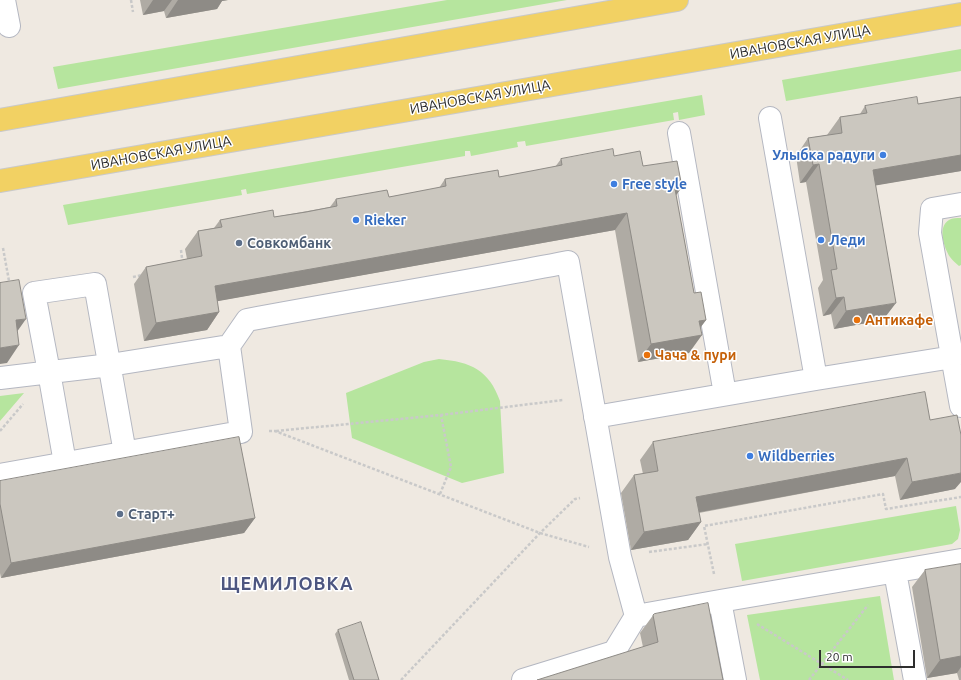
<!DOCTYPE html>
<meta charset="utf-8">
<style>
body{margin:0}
#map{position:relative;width:961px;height:680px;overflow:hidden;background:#efe9e1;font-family:Ubuntu,sans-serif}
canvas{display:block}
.scale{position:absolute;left:819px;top:650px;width:96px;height:18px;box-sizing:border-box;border:2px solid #2e2e2e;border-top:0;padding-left:5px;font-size:12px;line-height:14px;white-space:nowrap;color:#2e2e2e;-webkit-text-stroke:3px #fff;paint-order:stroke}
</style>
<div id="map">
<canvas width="961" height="680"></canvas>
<div class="scale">20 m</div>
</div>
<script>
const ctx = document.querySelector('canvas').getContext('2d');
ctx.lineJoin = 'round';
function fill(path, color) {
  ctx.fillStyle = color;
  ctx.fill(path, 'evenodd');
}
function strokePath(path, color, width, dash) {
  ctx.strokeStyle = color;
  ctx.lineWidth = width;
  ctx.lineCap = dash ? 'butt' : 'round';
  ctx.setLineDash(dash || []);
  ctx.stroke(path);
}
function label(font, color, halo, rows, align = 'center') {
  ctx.font = font + ' Ubuntu,sans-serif';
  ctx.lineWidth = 3;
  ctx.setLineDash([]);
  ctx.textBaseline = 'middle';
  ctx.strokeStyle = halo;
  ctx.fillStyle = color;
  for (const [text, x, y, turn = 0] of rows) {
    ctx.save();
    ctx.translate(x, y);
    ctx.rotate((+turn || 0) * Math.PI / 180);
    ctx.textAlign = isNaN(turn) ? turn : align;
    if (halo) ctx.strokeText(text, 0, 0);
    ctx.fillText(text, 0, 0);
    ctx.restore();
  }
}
fill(new Path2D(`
 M447 0H567L58 89 53 67Z
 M961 49V71L786 101 782 80Z
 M702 95 705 115 679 120 678 112 673 113 674 120 526 146 525 141 517 142 518 147 471 156 470 151H465V156L247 194 246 189 241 190 242 195 68 225 63 205Z
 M961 218V265L959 266C956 263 953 261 950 257 944 248 937 227 949 220 952 218 957 218 961 218Z
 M439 359C471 362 489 370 500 401L504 473 462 483 352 438 346 393 424 362Z
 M24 393 0 421V396Z
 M956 506 960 530 958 539 952 544 742 581 735 544Z
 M880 596 894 680H760L747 615Z`), '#b6e59e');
const minor = new Path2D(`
 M4 0 9 26
 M770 118 816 379
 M679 133 725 394
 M961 204 932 209 930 233 961 406
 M0 378 110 365 229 346
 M595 417 816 379 953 357
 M65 463 49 372 34 293 95 284 125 453
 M0 475 241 432 229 346 247 320C354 300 461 283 568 262L620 557 636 616 614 652 523 680
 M895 572 915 680
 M720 601 735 680
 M636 616 720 601 961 560`);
const major = new Path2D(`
 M0 120 677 0
 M0 181 961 14`);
strokePath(minor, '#b4b7c1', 24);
strokePath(major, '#c9c9c9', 24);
strokePath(new Path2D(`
 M131 0 133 12
 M3 248 9 281
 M181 250 182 258
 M133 277 142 275
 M0 431 23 404
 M269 431H275L540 533 589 547
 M276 431 441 415 563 400
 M440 494 451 467 441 415
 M649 552 708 544
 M714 574 704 526 883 494 886 509 961 497
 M757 624 848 680
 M401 680 540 533 575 499 580 498
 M809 680 868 605`), '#c9c9c9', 2.5, [3, 2]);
strokePath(minor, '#fff', 22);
strokePath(major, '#f2d163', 22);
fill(new Path2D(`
 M140 0H228L222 1 217 9 166 18 164 11 143 15Z
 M961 97V171L876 185 883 320 834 329 831 314 823 316 818 288 823 280 806 182 800 183 796 156 808 138 827 135 840 117 860 114 865 106 918 104Z
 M614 156 643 166 682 187 676 195 694 293 706 320 700 328 689 353 638 362 615 230 217 301 219 312 207 330 144 341 134 284 146 267 187 259 185 249 198 231 214 228 220 220 274 217 330 207 336 199 389 197 439 188 445 179 499 177 555 167 561 159Z
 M930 420 955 489 900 500 895 476 699 513 701 522 688 540 631 550 621 493 634 475 643 474 640 460 653 442Z
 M0 481 255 518 244 533 1 578 0 573Z
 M961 564V680H959L957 673 927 678 912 587 925 570Z
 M654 614 723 680 643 647 640 633Z
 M338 630 379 680H349L335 634Z`), '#afaba4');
fill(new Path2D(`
 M153 0H172L164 11 143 15Z
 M178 0H228L222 1 217 9 166 18Z
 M961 155V171L861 188 873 170Z
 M819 164 806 182 800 183 813 165Z
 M682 187 669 205 675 189Z
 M627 213 615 230 202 304 215 286Z
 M844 297 831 314 823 316 836 298Z
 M896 303 883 320 834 329 846 311Z
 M219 312 207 330 144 341 156 323Z
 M26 319 14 336 16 320Z
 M706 320 694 336 702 335 689 353 638 362 651 344 699 321Z
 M19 345 7 363 0 364V348Z
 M907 458 895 476 684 515 696 497Z
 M961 473V482L955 489 900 500 912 482Z
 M255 518 244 533 1 578 11 563Z
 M701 522 688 540 631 550 644 532Z
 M961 656V667L957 673 927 678 940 660Z`), '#8e8b86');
const building = new Path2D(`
 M917 97 918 104 961 97V155L873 170 896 303 846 311 844 297 836 298 831 270 837 269 819 164 813 165 808 138 842 133 840 117 867 113 865 106Z
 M613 149 614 156 640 151 643 166 677 161 682 187 675 189 694 293 701 292 706 320 699 321 702 335 651 344 627 213 215 286 219 312 156 323 146 267 202 256 198 231 222 227 220 220 273 210 274 217 306 212 337 206 336 199 387 190 389 197 446 186 445 179 498 170 499 177 531 171 562 165 561 159Z
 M19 280 26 319 16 320 19 345 0 348V283Z
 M925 392 930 420 957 415 961 435V473L912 482 907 458 696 497 701 522 644 532 634 475 658 471 653 442Z
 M239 437 255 518 11 563 0 504V481Z
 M961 564V656L940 660 925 570Z
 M708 603 723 680H537L658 642 653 615 654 614Z
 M361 622 379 680H354L338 630Z`);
fill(building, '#cbc7bf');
strokePath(building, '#8e8b86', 1);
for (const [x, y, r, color] of [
 [883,155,4,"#3f7fe0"],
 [614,184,4,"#3f7fe0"],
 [356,220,4,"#3f7fe0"],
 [821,240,4,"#3f7fe0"],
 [239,243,4,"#5c6f8a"],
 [857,320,4,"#e8710a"],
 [647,355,4,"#e8710a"],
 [750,456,4,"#3f7fe0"],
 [120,514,4,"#5c6f8a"]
]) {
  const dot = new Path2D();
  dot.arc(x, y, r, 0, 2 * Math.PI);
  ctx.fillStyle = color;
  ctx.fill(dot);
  strokePath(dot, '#fff', 1.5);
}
label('14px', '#2e2e2e', '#fff', [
 ["ИВАНОВСКАЯ УЛИЦА",800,42,-10],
 ["ИВАНОВСКАЯ УЛИЦА",480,97,-10],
 ["ИВАНОВСКАЯ УЛИЦА",161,153,-10]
]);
label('bold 14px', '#366cbe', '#fff', [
 ["Улыбка радуги",875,155,"right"],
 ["Free style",622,184],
 ["Rieker",364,220],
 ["Леди",829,240],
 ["Wildberries",758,456]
], 'left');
label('bold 14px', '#4e5e75', '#fff', [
 ["Совкомбанк",247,243],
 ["Старт+",128,514]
], 'left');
label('bold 14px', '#c56008', '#fff', [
 ["Антикафе",865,320],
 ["Чача & пури",655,355]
], 'left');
ctx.letterSpacing = '1px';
label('bold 18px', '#4d5680', '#fff', [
 ["ЩЕМИЛОВКА",287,584]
]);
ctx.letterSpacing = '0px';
</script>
